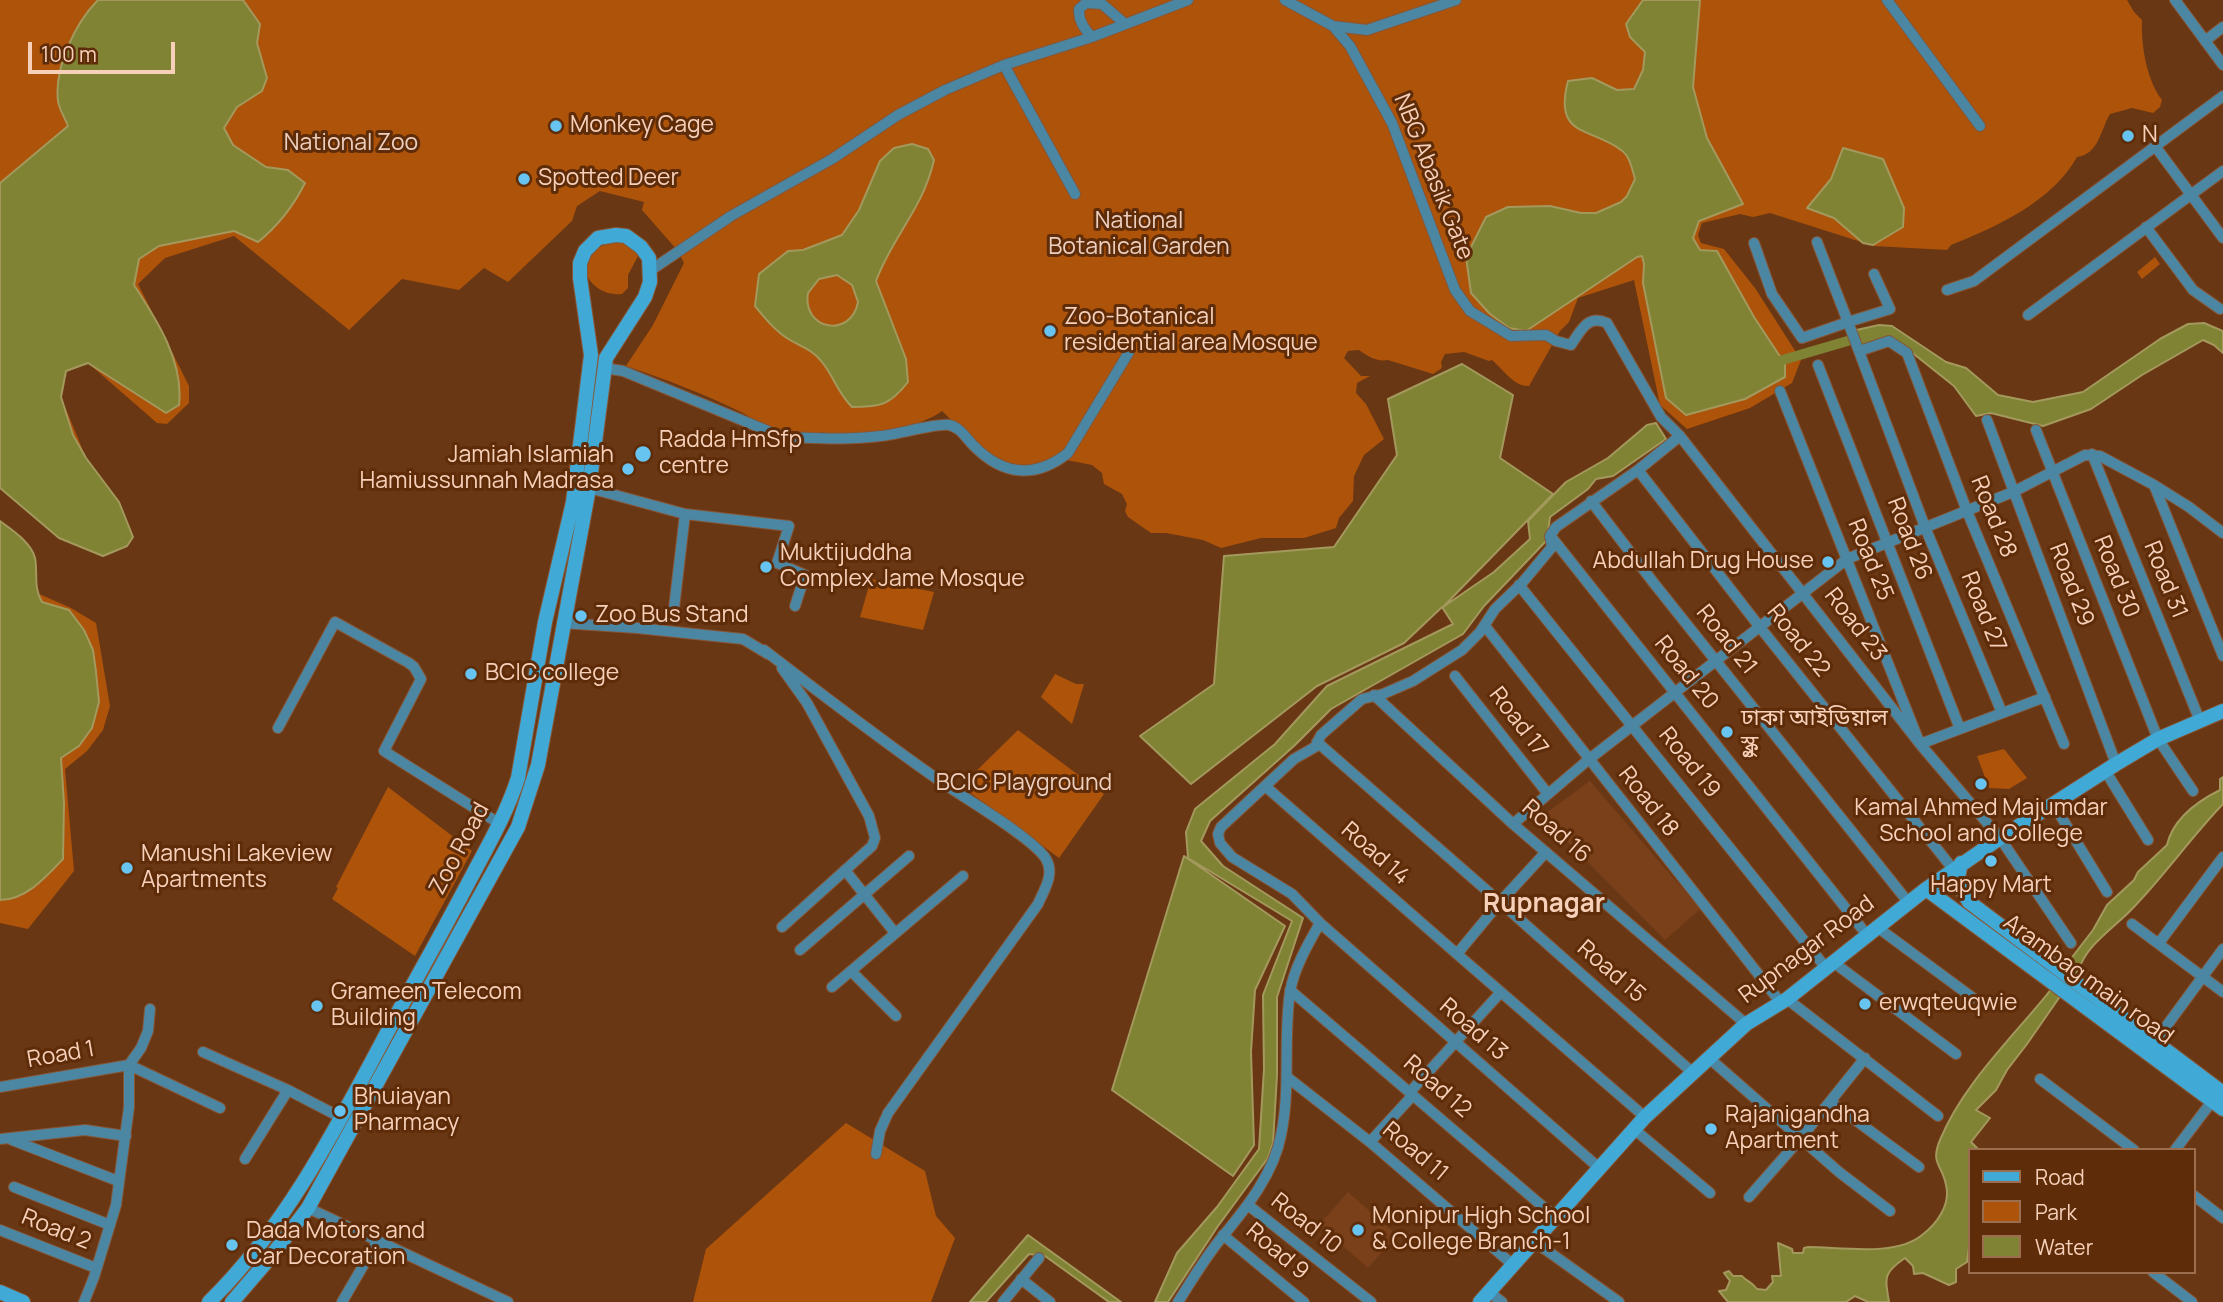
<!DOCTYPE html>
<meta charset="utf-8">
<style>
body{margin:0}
#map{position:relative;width:2223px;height:1302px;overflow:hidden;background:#6a3715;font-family:Manrope,sans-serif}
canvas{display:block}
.legend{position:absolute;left:1968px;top:1148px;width:228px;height:126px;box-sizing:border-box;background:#5e2c08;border:2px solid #9b6e4f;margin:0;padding:9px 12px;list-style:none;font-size:21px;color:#f7d0ba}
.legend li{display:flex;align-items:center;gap:14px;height:35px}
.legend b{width:35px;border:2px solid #9b6e4f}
.scale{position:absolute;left:28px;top:42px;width:147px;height:32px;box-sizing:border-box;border:4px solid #f7d0ba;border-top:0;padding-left:9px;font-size:21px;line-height:24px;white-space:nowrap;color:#f7d0ba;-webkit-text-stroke:5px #5e2c08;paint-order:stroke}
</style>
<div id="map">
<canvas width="2223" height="1302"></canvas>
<ul class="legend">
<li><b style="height:9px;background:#41a9d6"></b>Road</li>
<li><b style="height:19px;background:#ad530a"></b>Park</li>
<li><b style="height:19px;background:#808234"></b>Water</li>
</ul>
<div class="scale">100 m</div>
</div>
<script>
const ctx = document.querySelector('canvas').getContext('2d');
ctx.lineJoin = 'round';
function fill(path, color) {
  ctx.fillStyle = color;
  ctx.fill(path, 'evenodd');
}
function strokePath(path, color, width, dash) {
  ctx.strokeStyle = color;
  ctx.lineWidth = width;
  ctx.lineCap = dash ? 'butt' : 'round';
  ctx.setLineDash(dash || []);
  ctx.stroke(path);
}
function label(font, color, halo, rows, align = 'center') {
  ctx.font = font + ' Manrope,"Noto Sans Bengali",sans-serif';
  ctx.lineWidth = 6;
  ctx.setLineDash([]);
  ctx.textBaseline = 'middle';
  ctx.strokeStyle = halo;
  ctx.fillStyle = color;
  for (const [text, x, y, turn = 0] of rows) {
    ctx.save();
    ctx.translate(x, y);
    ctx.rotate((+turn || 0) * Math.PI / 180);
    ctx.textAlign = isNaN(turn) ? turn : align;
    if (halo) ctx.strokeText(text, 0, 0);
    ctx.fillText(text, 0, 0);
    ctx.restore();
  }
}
fill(new Path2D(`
 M1590 781 1700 909 1665 940 1542 816Z
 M1348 1192 1397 1235 1368 1268 1319 1225Z`), '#79401a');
fill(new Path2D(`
 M0 0H2127L2134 12 2142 20C2141 44 2146 79 2162 100L2160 107 2153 113 2132 108 2110 114C2100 131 2099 154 2077 157 2052 202 1996 227 1951 245L1947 250 1874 246 1770 213 1753 217 1740 214 1702 223 1698 235 1701 243 1724 249 1755 288 1801 360 1792 383 1750 408 1687 429 1660 405 1634 280 1578 298 1569 322 1560 331 1529 386C1514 387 1503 369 1492 360L1489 361 1464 352 1445 354 1441 362 1442 368 1433 374 1388 360C1377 362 1367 356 1359 350L1348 351 1344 358 1361 376H1370L1357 383 1356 393 1366 404 1384 439 1364 455 1354 476 1353 501 1339 518 1336 528 1304 538H1261L1221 548 1203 540 1166 533H1151L1128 517 1125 511 1127 504 1122 494 1104 484 1102 473 1092 465 1056 458 1035 467 1009 465 984 452 942 411C916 430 852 442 822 432 805 438 780 432 764 426 756 422 749 416 741 412 704 394 665 379 626 366L653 325 684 263 678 251 642 210 644 202 600 191 577 206 572 221 508 282 484 268 459 290 402 279 349 330 234 236 165 258 138 284 189 386V403L167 424 157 423 88 363 66 371 61 397 86 458 119 502 133 537 103 556 59 538 0 488Z
 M607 243H626L637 249 638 256 628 275V288L622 294C606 296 591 287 585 272L593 251Z
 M2155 257 2160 264 2142 279 2137 272Z
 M0 521C34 545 34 553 37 593L71 608 96 623 110 706 103 730 87 751 65 769 74 871 28 929 0 923Z
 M871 579 934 592 923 630 860 617Z
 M1055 674 1076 684H1084L1072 724 1041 697Z
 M1018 730 1104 794 1059 858 961 786Z
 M2004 749 2027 778 2009 789 1989 788 1977 756Z
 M388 787 472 851 415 956 332 899 338 888 336 887Z
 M846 1123 925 1171 936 1216 955 1238 931 1302H693L706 1249Z`), '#ad530a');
const water = new Path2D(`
 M98 0H243L260 24 257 43 267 78 262 91 237 107 224 128 233 145 266 167 288 170 305 183C293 207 279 225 258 242L234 231 159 246 139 259 134 285C157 320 184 362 179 405L166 413 88 363 66 371 61 397 73 435 86 458 119 502 133 537 127 546 103 556 59 538 0 488V183L68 126C65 118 59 109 58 101 54 68 75 23 98 0Z
 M1643 0H1700L1693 87 1707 138 1743 204 1699 221 1693 238 1700 250 1717 251 1754 317 1785 364V377L1745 399 1686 415 1666 398 1643 283 1644 264 1642 256 1637 257 1526 331 1509 328 1489 313 1471 293 1466 257 1486 217 1508 207 1550 206 1581 213H1596L1621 202 1627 196 1635 179C1632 169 1630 156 1621 150 1591 127 1553 138 1568 81L1592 78 1617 90 1634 89 1643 70 1645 52 1630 37 1626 24Z
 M912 144 928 149 934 160C923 209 892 237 876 281L906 359 908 382C890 405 881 407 852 407 838 393 834 377 822 362 813 350 802 347 790 340 776 332 765 318 755 306L759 274 788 251 803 250 842 235 859 210 880 161 894 148ZM837 275 852 285 858 302C851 339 802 330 808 293L819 279Z
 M1843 148 1883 159 1904 208 1903 227 1873 245 1863 243 1834 218 1807 208 1831 179Z
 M2204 323 2223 331V353L2214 345 2203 340 2142 375 2091 409 2043 426 1991 413 1976 416 1954 386 1895 339 1858 348 1852 331 1879 325 1892 326 1946 362 1966 368 1998 395 2033 402 2083 392 2160 339 2188 324Z
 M1462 364 1513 395 1500 458 1553 494 1443 607 1494 572 1530 539 1528 521 1566 482 1608 458 1647 425 1656 423 1666 439 1613 476 1596 479 1588 489 1550 517 1547 540 1484 606 1463 634 1331 709 1295 745 1210 821 1201 841 1223 866 1303 918 1277 997V1075L1273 1143 1268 1158 1218 1226 1168 1302H1155L1177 1253 1217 1207 1259 1149 1264 1069 1263 995 1292 921 1188 858 1186 832 1195 809 1275 744 1327 686 1453 624 1442 607 1404 643 1317 686 1191 784 1140 736 1214 684 1224 556 1334 547 1397 455 1388 399Z
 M0 521C12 530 31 542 35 558 38 573 33 587 42 602L69 610 84 630 93 650 96 672 99 702 92 728 79 746 61 758 64 803 63 859C46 877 26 900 0 900Z
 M2223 777V804C2190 838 2163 878 2129 912 2112 929 2087 945 2079 969L2027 1044 2007 1070 1996 1090 1976 1110 1990 1118 1971 1142 1979 1150H1969V1247L1967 1262 1956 1269V1282L1949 1285 1923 1273 1914 1274 1913 1266 1905 1258C1883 1273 1885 1277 1889 1302H1868L1855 1296 1846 1302H1728L1719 1291 1726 1290 1730 1281 1724 1273 1729 1271 1733 1276H1742C1746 1281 1752 1282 1757 1289L1766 1290 1773 1282 1772 1276H1781L1778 1243 1792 1249 1793 1253H1803L1804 1248 1808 1247C1840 1247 1896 1257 1922 1235 1937 1224 1951 1204 1946 1185 1942 1164 1930 1164 1940 1140 1967 1074 2032 1020 2073 961L2071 959 2073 956 2093 930 2107 905 2134 880 2138 872 2167 845C2173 819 2198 801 2220 790V779Z
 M1184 856 1285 926 1255 990 1251 1052 1254 1145 1233 1176 1112 1090Z
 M1028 1235 1121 1302H1109L1045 1256 1029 1254 986 1302H970Z`);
fill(water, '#808234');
strokePath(water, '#a4995c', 2);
strokePath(new Path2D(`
 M1769 364 1861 337`), '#808234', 10);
const street = new Path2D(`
 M1285 0 1333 26 1350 46 1392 123 1455 290 1470 311 1511 336 1546 335 1556 341 1571 345C1581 330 1588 314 1607 323L1661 417 1680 436 1920 744 2000 838 2071 943
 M1887 0 1980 126
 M2175 0 2223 65
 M1333 26 1367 30 1456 0
 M1092 37C1084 29 1078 20 1079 9L1086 3 1102 4 1124 23
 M2205 41 2223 27
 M1004 65 1075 194
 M2155 146 2223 238
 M2146 227 2193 290 2220 309
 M1817 242 1848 322 1890 309 1874 274
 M1754 243 1772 294 1802 338 1848 322 1925 527 2002 713
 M651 270 731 216 832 159 898 115 945 90 1004 65 1092 37 1188 0
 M1947 290 1974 281 2223 96
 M2028 315 2223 171
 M1859 351 1889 341 1907 353 1967 511 2064 744
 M1818 365 1960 729
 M604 368 623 371 773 433 788 437C818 438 849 440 880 436 895 435 936 423 949 425 960 427 966 438 973 445 1003 476 1035 479 1068 453L1129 352
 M1780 391 1920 744 2045 697
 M1987 420 2116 764
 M2036 430 2158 739 2193 791
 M2092 454 2200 721
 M1638 470 1759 626 1953 869
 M2154 485 2223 656
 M589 488 685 514 674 608
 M1591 501 1653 582 1908 902
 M685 514 789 526 777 563 805 575 795 606
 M1553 539 1867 935
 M1519 585 1826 968
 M562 623 637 628 743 639 768 654
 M1485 626 1781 1003
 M764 650C823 695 882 741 943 783 966 799 1034 839 1046 859 1055 874 1044 890 1038 904L888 1113 880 1131 876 1154
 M782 668 807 703 869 816 875 838 872 846 782 927
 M1455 676 1548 794
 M1374 695 1513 824 1746 1024
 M278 728 335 622 409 663 414 667 421 679 384 751 500 824
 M1317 742 1500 902 1457 954 1645 1117
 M2106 772 2148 840
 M1265 786 1457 954
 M2054 805 2107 892
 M1513 824 1588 760 1847 559 2013 492 2085 455 2100 456 2154 485 2189 507 2223 533
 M1546 852 1500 902 1693 1073
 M845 870 895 933
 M1320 923 1598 1167
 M2132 924 2223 992
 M1877 927 1973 998
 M2159 943 2223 857
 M800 950 909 856
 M1833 962 1956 1054
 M851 971 896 1016
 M832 987 963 876
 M1290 990 1555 1217
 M1787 999 1938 1116
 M2151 1047 2223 949
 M203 1052 288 1090 340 1117
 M1709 1058 1839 1172 1890 1211
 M1287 1077 1370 1142 1512 1264
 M2040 1079 2134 1150
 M0 1087 129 1065 220 1108
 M1410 1092 1501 992
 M1831 1102 1919 1167
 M1634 1129 1710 1193
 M0 1139 85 1130 126 1136
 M12 1140 118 1181
 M1370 1142 1413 1095
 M2175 1150 2216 1096
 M245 1159 288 1090
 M14 1187 110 1225
 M2193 1195 2223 1218
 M1749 1197 1800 1139 1865 1058
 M1248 1205 1371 1302
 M308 1208 508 1302
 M0 1230 96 1268
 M1223 1235 1304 1302
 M1535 1242 1619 1302
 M2153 1272 2192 1302
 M1021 1279 1050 1302
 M1489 1292 1502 1302
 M84 1302 94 1277 116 1205 129 1107V1065L141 1048 148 1031 150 1009
 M342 1302 377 1242
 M1003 1302 1039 1258
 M1178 1302C1192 1280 1206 1256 1223 1236 1247 1207 1274 1173 1281 1135 1291 1088 1283 1039 1290 992 1294 968 1308 944 1320 923L1292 894 1232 857 1220 843 1218 834 1221 827 1294 759 1315 747 1321 735 1362 699 1383 694 1413 681 1462 650 1480 632 1495 609 1522 583 1552 547 1550 536 1556 527 1638 470 1680 436`);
const secondary = new Path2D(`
 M1961 863 1957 882 1969 902 2223 1093
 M1926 889 2223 1109
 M0 1292 23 1302
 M209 1302C300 1213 354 1091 415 981 435 945 454 910 473 874 490 842 507 812 518 778L545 622 573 502 591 355 580 278V263L585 251 598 238 616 235 626 236 641 247 649 258 650 282 645 297 606 358 589 488 538 765 518 827 308 1208 269 1259 232 1302
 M1480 1302 1645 1117 1746 1024 1787 999 1926 889 2000 838 2116 764 2158 739 2223 711`);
strokePath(street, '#865636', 12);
strokePath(secondary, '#865636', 16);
strokePath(street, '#4b86a3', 10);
strokePath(secondary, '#41a9d6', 14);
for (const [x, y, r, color] of [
 [556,126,7,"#67c4f0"],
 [2128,136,7,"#67c4f0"],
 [524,179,7,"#67c4f0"],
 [1050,331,7,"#67c4f0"],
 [643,454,9,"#67c4f0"],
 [628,469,7,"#67c4f0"],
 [1828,562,7,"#67c4f0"],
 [766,567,7,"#67c4f0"],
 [581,616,7,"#67c4f0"],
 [471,674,7,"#67c4f0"],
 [1727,732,7,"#67c4f0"],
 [1981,784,7,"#67c4f0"],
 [1991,861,7,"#67c4f0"],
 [127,868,7,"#67c4f0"],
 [1865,1004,7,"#67c4f0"],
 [317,1006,7,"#67c4f0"],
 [340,1111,7,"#67c4f0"],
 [1711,1129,7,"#67c4f0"],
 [1358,1230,7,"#67c4f0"],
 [232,1245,7,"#67c4f0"]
]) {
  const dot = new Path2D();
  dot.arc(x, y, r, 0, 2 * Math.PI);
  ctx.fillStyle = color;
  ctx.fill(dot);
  strokePath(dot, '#5e2c08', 2.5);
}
label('23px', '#f7d0ba', '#5e2c08', [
 ["Monkey Cage",570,126],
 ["N",2142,136],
 ["Spotted Deer",538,179],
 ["Zoo-Botanical",1064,318],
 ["residential area Mosque",1064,344],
 ["Radda HmSfp",659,441],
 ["centre",659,467],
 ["Jamiah Islamiah",614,456,"right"],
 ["Hamiussunnah Madrasa",614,482,"right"],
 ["Muktijuddha",780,554],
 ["Complex Jame Mosque",780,580],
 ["Abdullah Drug House",1814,562,"right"],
 ["Zoo Bus Stand",595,616],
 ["BCIC college",485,674],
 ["ঢাকা আইডিয়াল",1741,719],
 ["স্কুল",1741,745],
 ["Kamal Ahmed Majumdar",1981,809,"center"],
 ["School and College",1981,835,"center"],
 ["Manushi Lakeview",141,855],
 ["Apartments",141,881],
 ["Happy Mart",1991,886,"center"],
 ["Grameen Telecom",331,993],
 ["Building",331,1019],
 ["erwqteuqwie",1879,1004],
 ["Bhuiayan",354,1098],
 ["Pharmacy",354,1124],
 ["Rajanigandha",1725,1116],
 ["Apartment",1725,1142],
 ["Monipur High School",1372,1217],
 ["& College Branch-1",1372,1243],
 ["Dada Motors and",246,1232],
 ["Car Decoration",246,1258]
], 'left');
label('23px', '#edcfbf', '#5e2c08', [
 ["National Zoo",351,144],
 ["National",1139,222],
 ["Botanical Garden",1139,248],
 ["BCIC Playground",1024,784]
]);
label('23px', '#f7d0ba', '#5e2c08', [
 ["NBG Abasik Gate",1433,177,68],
 ["Road 28",1993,517,68],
 ["Road 26",1909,539,69],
 ["Road 25",1870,560,68],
 ["Road 30",2116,577,68],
 ["Road 31",2165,580,68],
 ["Road 29",2071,585,69],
 ["Road 27",1983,612,68],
 ["Road 23",1855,625,52],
 ["Road 21",1726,640,51],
 ["Road 22",1798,641,51],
 ["Road 20",1686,673,51],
 ["Road 17",1518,722,52],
 ["Road 19",1689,763,51],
 ["Road 18",1648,802,52],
 ["Road 16",1556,832,41],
 ["Zoo Road",460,849,-62],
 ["Road 14",1375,854,41],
 ["Rupnagar Road",1807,950,-37],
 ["Road 15",1611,972,41],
 ["Arambag main road",2088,980,36],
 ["Road 13",1473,1030,41],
 ["Road 1",61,1055,-10],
 ["Road 12",1437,1087,41],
 ["Road 11",1415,1152,40],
 ["Road 10",1306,1224,38],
 ["Road 2",56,1230,22],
 ["Road 9",1277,1252,40]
]);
label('bold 26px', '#f7d0ba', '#5e2c08', [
 ["Rupnagar",1544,905]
]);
</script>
